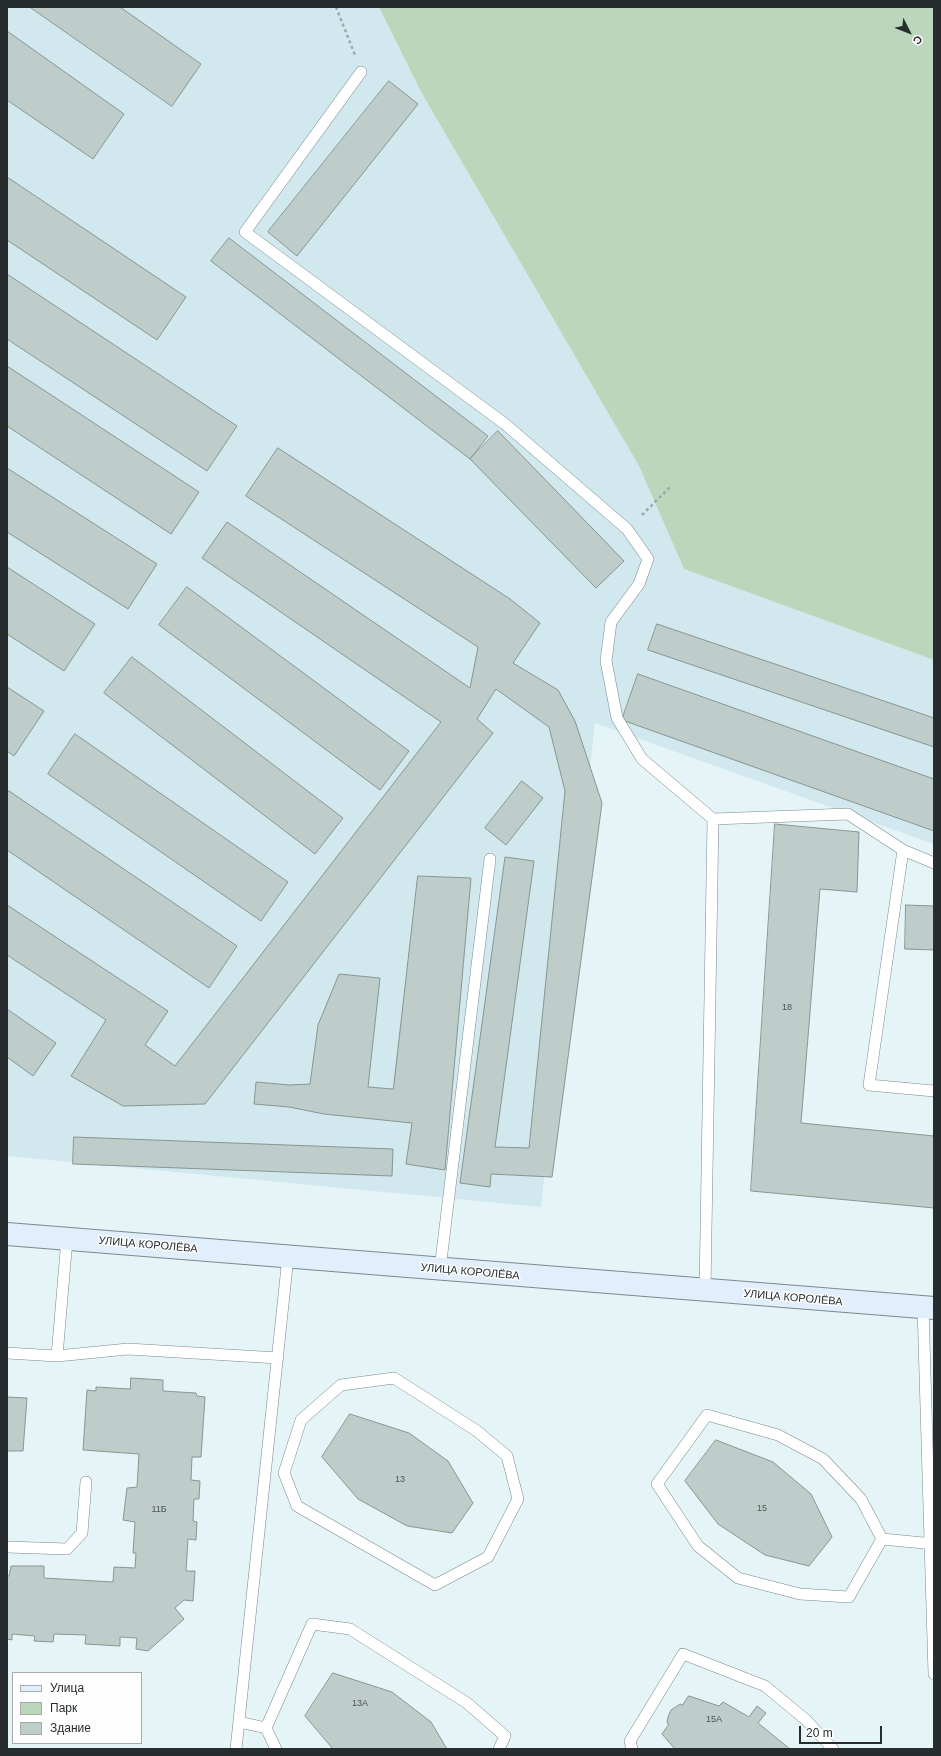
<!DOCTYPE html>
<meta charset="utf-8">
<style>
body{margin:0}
#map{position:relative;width:941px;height:1756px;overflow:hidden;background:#e5f4f7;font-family:Helvetica,sans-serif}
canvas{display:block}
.frame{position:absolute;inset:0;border:8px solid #272d2e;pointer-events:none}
.legend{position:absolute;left:12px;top:1672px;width:130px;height:72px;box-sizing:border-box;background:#fefefe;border:1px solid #a8aaab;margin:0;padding:5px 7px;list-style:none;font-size:12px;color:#272d2e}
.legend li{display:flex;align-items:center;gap:8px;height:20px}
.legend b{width:20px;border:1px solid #a8aaab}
.north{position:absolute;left:889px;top:12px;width:40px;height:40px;-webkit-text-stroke:3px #fefefe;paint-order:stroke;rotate:132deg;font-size:11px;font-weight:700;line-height:16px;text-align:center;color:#272d2e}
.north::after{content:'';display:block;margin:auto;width:14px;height:18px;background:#272d2e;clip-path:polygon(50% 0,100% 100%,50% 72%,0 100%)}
.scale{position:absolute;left:799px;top:1726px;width:83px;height:18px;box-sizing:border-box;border:2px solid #272d2e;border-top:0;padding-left:5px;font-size:12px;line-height:14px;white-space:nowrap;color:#272d2e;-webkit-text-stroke:3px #fefefe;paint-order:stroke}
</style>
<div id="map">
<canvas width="941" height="1756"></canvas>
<div class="frame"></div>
<ul class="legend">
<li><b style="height:5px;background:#e0effb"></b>Улица</li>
<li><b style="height:11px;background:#bad7bc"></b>Парк</li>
<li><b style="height:11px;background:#becdc9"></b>Здание</li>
</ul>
<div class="north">С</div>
<div class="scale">20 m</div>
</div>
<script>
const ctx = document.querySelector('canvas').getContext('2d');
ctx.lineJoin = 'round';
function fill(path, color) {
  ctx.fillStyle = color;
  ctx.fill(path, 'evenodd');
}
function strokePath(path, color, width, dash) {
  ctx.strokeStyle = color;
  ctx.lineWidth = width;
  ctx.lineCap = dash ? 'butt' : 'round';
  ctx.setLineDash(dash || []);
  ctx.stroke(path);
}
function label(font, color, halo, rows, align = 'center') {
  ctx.font = font + ' Helvetica,sans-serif';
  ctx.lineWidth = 3;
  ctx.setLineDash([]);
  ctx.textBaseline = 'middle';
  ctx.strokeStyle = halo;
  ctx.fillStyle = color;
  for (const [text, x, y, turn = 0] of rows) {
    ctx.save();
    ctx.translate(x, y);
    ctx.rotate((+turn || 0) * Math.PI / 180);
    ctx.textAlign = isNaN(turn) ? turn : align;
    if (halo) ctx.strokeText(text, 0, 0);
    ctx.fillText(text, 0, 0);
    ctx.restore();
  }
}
fill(new Path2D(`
 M7 7H379L421 92 639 466 684 569 934 660V844L595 723 541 1207 7 1156Z`), '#d1e8ee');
fill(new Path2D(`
 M379 7H934V660L684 569 639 466 421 92Z`), '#bad7bc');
const building = new Path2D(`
 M30 7H120L201 64 172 106Z
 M7 31 124 114 93 159 7 100Z
 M389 81 418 104 297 256 268 232Z
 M7 177 186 297 157 340 7 240Z
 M229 238 488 436 470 459 211 261Z
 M7 274 237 426 207 471 7 339Z
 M7 366 199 492 171 534 7 426Z
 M498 431 624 561 596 588 470 459Z
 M278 448 510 599 540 623 513 663 558 690 575 721 602 803 552 1177 491 1174 490 1187 460 1183 505 857 534 861 495 1147 529 1148 565 791 549 727 496 689 477 719 493 733 205 1104 123 1106 71 1076 106 1020 7 955V905L168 1011 145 1045 175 1066 441 722 202 558 227 522 470 688 478 647 246 496Z
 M7 468 157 564 128 609 7 532Z
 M7 567 95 624 64 671 7 634Z
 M187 587 409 751 380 790 159 625Z
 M657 624 934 718V747L648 650Z
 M132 657 343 818 315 854 104 693Z
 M638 674 934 779V831L622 720Z
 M7 687 44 711 14 756 7 751Z
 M75 734 288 882 261 921 48 774Z
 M522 781 543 798 506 845 485 828Z
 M9 791 237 946 209 988 7 850V794Z
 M775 824 859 832 857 892 820 889 801 1123 934 1136V1208L751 1191Z
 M418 876 471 878 445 1170 406 1164 412 1123 324 1114 289 1107 254 1104 256 1082 290 1085 310 1084 318 1025 339 974 380 978 368 1087 393 1089Z
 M906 905 934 906V950L905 949Z
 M7 1009 56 1043 33 1076 7 1057Z
 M74 1137 393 1149 392 1176 73 1164Z
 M131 1378 163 1380V1391L196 1393 197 1396 205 1397 201 1457H192L191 1480 200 1481 199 1499H194L193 1521 197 1522 196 1540 188 1539 186 1571H195L193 1601 184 1600 175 1608 184 1619 148 1651 136 1649 137 1638 120 1637V1646L85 1644 86 1635 54 1634 53 1642 34 1641 35 1636 12 1634V1640L7 1639V1576H9L11 1566H44V1578L113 1582 114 1567 135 1568 136 1553H133L135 1522 123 1520 127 1488 137 1487 139 1454 83 1450 87 1390 96 1391V1387L130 1389Z
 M7 1397 27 1398 23 1451H7Z
 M350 1414 409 1433 448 1461 473 1503 452 1533 407 1526 358 1499 322 1457Z
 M716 1440 773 1462 811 1494 832 1537 809 1566 765 1555 718 1524 685 1481Z
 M333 1673 392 1692 431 1722 447 1749H333L305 1716Z
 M689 1696 719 1706 723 1702 749 1717 757 1706 766 1713 758 1723 790 1749H675L662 1734 669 1724 667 1723 668 1717 671 1710 680 1704 682 1705Z`);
fill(building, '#becdc9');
strokePath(building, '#899693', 1);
const lane = new Path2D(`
 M361 72 245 232 505 424 627 529 648 559 639 584 611 622 606 661 617 718 642 759 713 819 705 1290
 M713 819 848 814 903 850 869 1085 934 1091
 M903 850 934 863
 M440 1269 490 859
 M923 1307 934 1674
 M7 1353 57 1356 128 1349 278 1358
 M57 1356 67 1239
 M394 1378 477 1431 507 1456 518 1499 488 1557 435 1585 297 1506 284 1473 301 1420 341 1385Z
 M707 1415 778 1435 823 1459 861 1499 882 1539 849 1597 800 1594 738 1578 698 1546 657 1484Z
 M882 1539 934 1544
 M7 1547 67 1549 82 1533 86 1482
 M239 1722 266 1728
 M236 1749 288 1257
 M276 1749 266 1728 312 1624 350 1629 467 1703 505 1736 499 1749
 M632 1749 630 1741 683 1654 765 1686 806 1720 833 1749`);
const secondary = new Path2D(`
 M7 1234 934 1308`);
strokePath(lane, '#7b898c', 12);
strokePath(secondary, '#7b898c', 24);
strokePath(new Path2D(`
 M336 7 355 55
 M642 515 671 486`), '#9da9ab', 2.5, [3, 3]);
strokePath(lane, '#fff', 11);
strokePath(secondary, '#e0effb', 22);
label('9px', '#4d5555', null, [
 ["18",787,1008],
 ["13",400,1480],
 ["15",762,1509],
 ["11Б",159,1510],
 ["13А",360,1704],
 ["15А",714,1720]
]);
label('11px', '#272d2e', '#fefefe', [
 ["УЛИЦА КОРОЛЁВА",148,1245,5],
 ["УЛИЦА КОРОЛЁВА",470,1272,5],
 ["УЛИЦА КОРОЛЁВА",793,1298,5]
]);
</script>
